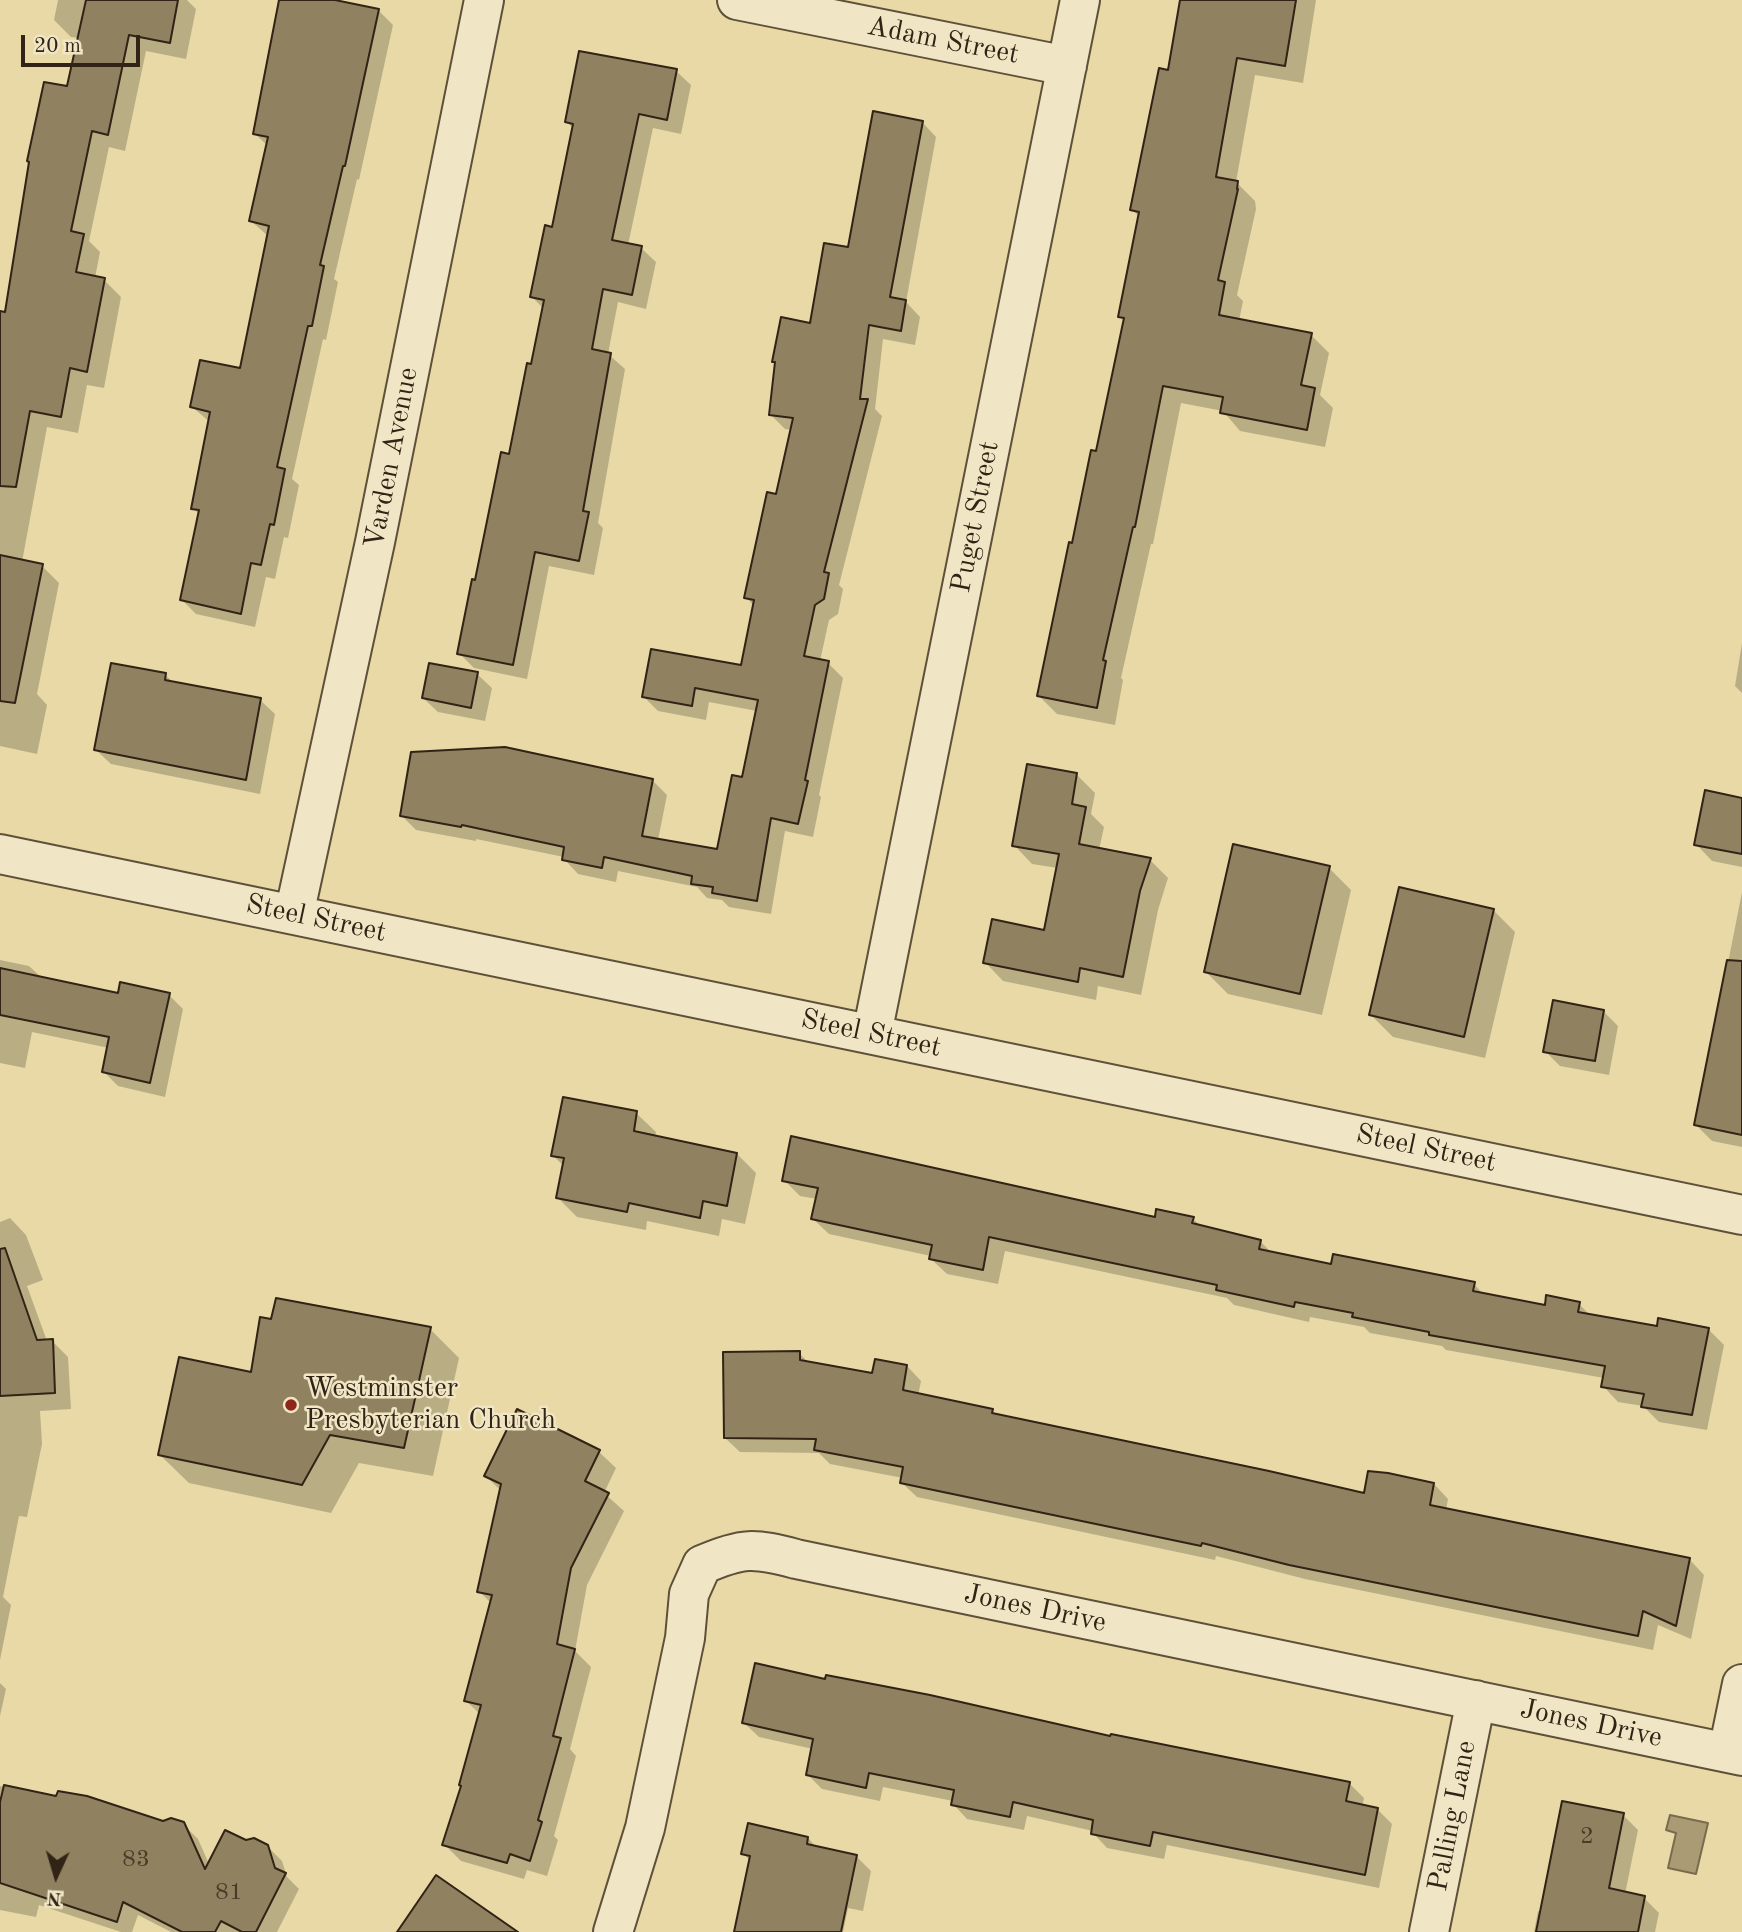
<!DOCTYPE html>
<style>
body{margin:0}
#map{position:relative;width:1742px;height:1932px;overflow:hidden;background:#e8d9a6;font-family:"Old Standard TT",serif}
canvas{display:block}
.north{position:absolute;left:21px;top:1841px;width:70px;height:70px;-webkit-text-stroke:5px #f0e6c5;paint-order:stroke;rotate:184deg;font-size:19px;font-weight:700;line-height:28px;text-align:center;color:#312315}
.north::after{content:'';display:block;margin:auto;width:24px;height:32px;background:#312315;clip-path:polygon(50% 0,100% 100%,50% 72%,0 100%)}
.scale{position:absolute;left:21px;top:35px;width:119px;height:32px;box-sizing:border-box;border:4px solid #312315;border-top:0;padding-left:9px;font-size:21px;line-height:24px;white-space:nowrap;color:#312315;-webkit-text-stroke:5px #f0e6c5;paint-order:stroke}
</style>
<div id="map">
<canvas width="1742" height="1932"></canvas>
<div class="north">N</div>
<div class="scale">20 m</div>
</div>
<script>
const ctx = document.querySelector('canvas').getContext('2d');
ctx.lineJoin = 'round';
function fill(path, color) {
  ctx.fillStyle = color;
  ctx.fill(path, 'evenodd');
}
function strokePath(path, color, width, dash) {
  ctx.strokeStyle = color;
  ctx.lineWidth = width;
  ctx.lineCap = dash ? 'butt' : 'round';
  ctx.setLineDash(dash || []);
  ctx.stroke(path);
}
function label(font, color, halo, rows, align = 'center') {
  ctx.font = font + ' "Old Standard TT",serif';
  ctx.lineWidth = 5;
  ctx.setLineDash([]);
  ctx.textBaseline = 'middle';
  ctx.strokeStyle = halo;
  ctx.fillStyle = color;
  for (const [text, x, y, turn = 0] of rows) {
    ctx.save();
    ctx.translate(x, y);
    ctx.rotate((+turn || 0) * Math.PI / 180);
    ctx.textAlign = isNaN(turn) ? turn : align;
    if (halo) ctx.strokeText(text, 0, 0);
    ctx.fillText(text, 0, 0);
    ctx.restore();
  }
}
const water = new Path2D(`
 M1670 1815 1708 1823 1696 1874 1668 1868 1676 1833 1666 1830Z`);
fill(water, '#aa9b75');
strokePath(water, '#7a6b4f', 2);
fill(new Path2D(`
 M58 0H187L196 9 186 59 146 51 125 151 109 147 89 241 100 252 95 278 104 280 121 297 104 388 87 385 78 433 47 427 22 562 42 566 59 583 37 694 47 705 37 754 0 746V313L7 314 69 88 80 38 71 37 54 20Z
 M281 0H326L379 11 393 25 359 180 357 179 334 279 338 282 326 340 323 339 292 479 299 485 288 538 284 537 275 579 266 577 255 627 196 614 181 599 200 515 193 508 210 422 192 407 241 370 268 236 251 221 268 146 255 134Z
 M1181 0H1316L1303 83 1255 75 1236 182 1255 201 1256 209 1237 295 1243 301 1239 321 1311 335 1329 353 1320 395 1333 408 1325 447 1240 431 1223 411 1181 403 1153 544H1151L1121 678 1123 680 1115 725 1057 714 1039 696 1073 545 1097 453 1125 322 1120 317 1139 217 1132 209 1169 72Z
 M676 71 691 85 681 134 653 128 628 245 641 248 656 262 646 309 618 302 608 354 625 369 598 523 603 528 594 575 549 566 527 679 474 668 459 653 511 456 544 309 532 297 553 229 574 129 567 122Z
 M922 122 936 137 906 302 920 317 915 345 883 339 875 409 882 416 839 585 843 589 838 614 829 620 820 661 828 663 843 678 819 795 821 797 813 837 785 831 771 914 729 907 722 900 707 898 697 887 618 871 616 882 578 874 564 859V857L476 839V841L416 830 401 815 653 781 667 795 658 840 719 851 743 779 757 711 709 702 706 720 658 711 644 697 742 667 754 606 746 597 778 496 792 430 785 429 770 414 777 364 774 361 811 325 850 249Z
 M1742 643V693L1735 686Z
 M477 674 492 688 485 721 438 712 423 698Z
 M165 675 174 683 260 700 275 714 260 794 111 764 96 750Z
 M1076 774 1095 793 1091 814 1104 827 1099 850 1150 860 1168 878 1158 910 1141 995 1098 986 1096 1000 1003 981 985 962 1046 932 1058 868 1032 864 1014 845Z
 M1742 800V867L1712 861 1696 844Z
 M1329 868 1351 890 1322 1015 1228 994 1206 972Z
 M1742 892V1147L1712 1141 1696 1125Z
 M1493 910 1515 932 1485 1058 1393 1037 1371 1015Z
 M0 960 29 966 42 978 120 995H169L183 1009 165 1097 118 1086 104 1072 109 1048 32 1032 25 1068 0 1063Z
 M1603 1011 1618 1026 1609 1075 1560 1066 1545 1051Z
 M636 1113 656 1132 655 1137 737 1154 756 1173 745 1224 722 1219 719 1236 647 1221 646 1230 577 1217 558 1198 564 1166 553 1156Z
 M784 1180 1156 1219H1193L1202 1227 1260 1241 1272 1253 1333 1266 1474 1284 1485 1296 1546 1307 1579 1304 1591 1316 1658 1328 1708 1329 1724 1345 1707 1430 1659 1422 1643 1406 1618 1402 1603 1386 1604 1378 1446 1350 1442 1346 1370 1333 1364 1327 1310 1317 1309 1322 1234 1305 1227 1298 1005 1251 998 1284 947 1274 931 1259V1256L829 1234 813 1219 817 1199 800 1196Z
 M10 1218 26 1235 43 1280 27 1286 47 1341H52L68 1357 71 1409 40 1411 42 1444 27 1517 19 1516 3 1597 11 1605 0 1660V1222Z
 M430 1329 459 1358 433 1476 359 1463 331 1513 189 1483 160 1455 252 1374Z
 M799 1353 810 1364 874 1375 907 1366 921 1381 918 1396 992 1411 997 1416 1365 1495 1434 1484 1448 1499 1446 1510 1690 1560 1704 1575 1691 1639 1658 1625 1653 1650 1305 1579 1216 1556 1215 1560 917 1497 902 1483 903 1478 830 1464 819 1453 740 1452 725 1438Z
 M517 1412 599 1452 616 1468 604 1493 624 1511 587 1585 575 1651 591 1667 570 1749 576 1756 554 1836 558 1840 547 1876 527 1870 524 1879 461 1861 444 1844 463 1787 480 1714 466 1701 491 1603 479 1591 501 1491 486 1476Z
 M0 1683 6 1689 0 1716Z
 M744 1723 1112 1738 1349 1783 1364 1798 1362 1807 1378 1810 1392 1824 1379 1888 1167 1845 1164 1859 1107 1848 1093 1833V1831L1027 1816 1024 1830 967 1819 953 1804V1801L883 1787 880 1801 822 1789 808 1775 813 1749 759 1737Z
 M0 1786 163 1823 183 1824 198 1839 209 1864 246 1842 267 1846 282 1861 287 1877 299 1889 277 1932H171L138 1915 132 1932H121L39 1905 36 1917 0 1910Z
 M1623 1815 1638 1830 1625 1894 1644 1898 1659 1913 1655 1932H1534L1538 1911 1542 1912Z
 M808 1838 818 1849 857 1857 871 1871 863 1911 848 1908 843 1932H727H736L750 1861 743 1853Z`), '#0003');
const building = new Path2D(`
 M86 0H178L170 43 129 35 108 135 92 131 71 231 84 234 76 272 105 278 87 372 70 368 61 417 30 411 16 487 0 486V311L5 312 29 162 27 161 44 82 67 86Z
 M279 0H335L379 9 345 166H343L320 265 324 266 312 326H308L277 467 285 469 274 525 270 524 261 565 251 563 241 614 180 600 199 510 191 509 210 412 190 407 200 360 240 368 269 226 249 221 268 137 253 134Z
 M1180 0H1296L1285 66 1237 58 1216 177 1238 181 1237 189H1238L1218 280 1225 282 1219 315 1312 333 1301 385 1315 388 1307 430 1220 413 1223 397 1163 386 1135 527H1133L1103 660 1106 661 1097 708 1037 696 1069 542 1072 543 1091 450 1096 451 1124 318 1118 317 1139 212 1130 210 1159 68 1168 70Z
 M579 51 677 69 667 120 639 114 612 240 642 246 632 295 603 289 592 349 611 353 583 511 589 512 579 561 535 552 513 665 457 654 472 579 475 580 501 452 509 454 527 363 531 364 544 300 530 297 545 225 552 227 573 124 565 122Z
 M873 111 923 121 890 297 906 300 901 331 869 325 860 399H868L824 572 829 573 824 599 815 605 804 656 829 661 805 780 808 781 798 824 771 818 757 901 712 893 713 887 691 884 692 876 604 857 602 868 562 860 564 847 462 825 461 827 400 816 411 752 505 747 653 779 642 836 717 849 732 775 742 777 758 700 695 688 692 706 642 697 651 649 741 665 754 600 744 598 767 492 776 494 793 418 769 415 775 362H772L781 317 810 323 824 243 848 247Z
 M0 555 43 564 15 703 0 701Z
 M111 663 166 673 165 680 261 698 246 780 94 750Z
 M429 663 478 672 471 708 422 698Z
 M1027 764 1077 773 1072 804 1086 807 1079 844 1151 858 1140 891 1123 977 1080 968 1078 982 983 963 992 919 1044 930 1059 854 1012 846Z
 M1705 790 1742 798V854L1694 845Z
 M1233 844 1330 866 1300 994 1204 972Z
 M1399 887 1494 909 1464 1037 1369 1015Z
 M1727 960 1742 961V1135L1694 1125Z
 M0 968 118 993 120 982 170 993 150 1083 102 1072 109 1037 0 1015Z
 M1553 1000 1604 1010 1595 1061 1543 1052Z
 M563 1097 637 1111 634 1131 737 1153 727 1206 703 1201 700 1218 629 1203 627 1212 556 1198 564 1158 551 1156Z
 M791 1136 1155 1217 1156 1209 1194 1217 1192 1223 1261 1240 1259 1249 1331 1264 1333 1254 1475 1282 1473 1291 1545 1305 1546 1295 1580 1302 1578 1312 1657 1326 1658 1318 1709 1328 1692 1415 1641 1407 1644 1394 1601 1387 1605 1366 1429 1335V1332L1352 1317 1353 1313 1295 1302 1294 1307 1216 1290 1217 1285 989 1237 983 1270 929 1259 932 1245 811 1219 818 1188 782 1181Z
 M5 1248 37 1340 53 1339 55 1393 0 1396V1249Z
 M276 1298 431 1327 404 1448 330 1435 302 1485 158 1455 179 1357 251 1372 260 1317 271 1319Z
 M800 1351V1360L872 1373 875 1359 907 1365 903 1390 993 1409 992 1413 1269 1471 1364 1493 1368 1471 1388 1473 1434 1483 1430 1505 1690 1558 1676 1626 1643 1611 1638 1636 1289 1565 1202 1543 1201 1546 900 1483 903 1467 814 1450 816 1439 724 1438 723 1352Z
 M517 1409 600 1450 585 1481 609 1493 571 1568 557 1644 575 1649 553 1736 561 1738 538 1820 542 1822 530 1861 510 1854 507 1863 442 1845 461 1786 459 1785 481 1705 464 1701 492 1595 477 1592 501 1484 484 1476Z
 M755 1663 825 1679 826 1675 930 1695 1110 1736 1111 1734 1350 1782 1346 1801 1378 1808 1365 1875 1153 1832 1150 1846 1091 1834 1093 1820 1013 1802 1010 1817 951 1805 954 1790 869 1773 866 1788 806 1775 813 1739 742 1723Z
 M4 1785 56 1796 58 1791 87 1796 163 1821 171 1818 184 1822 205 1869 225 1830 246 1840 254 1838 268 1845 275 1868 286 1873 256 1932H242L221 1921 215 1932H182L123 1902 117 1922 0 1883V1802Z
 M1562 1801 1624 1813 1609 1888 1645 1896 1638 1932H1536Z
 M748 1823 808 1837 807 1844 857 1855 841 1932H734L750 1856 741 1854Z
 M436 1875 518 1932H397Z`);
fill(building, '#908260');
strokePath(building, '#312315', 2);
const minor = new Path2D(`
 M737 0 1067 66
 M0 854 1742 1215
 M294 915 375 542 484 0
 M872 1034 1080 0
 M1728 1752 1742 1684
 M613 1932 645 1828 685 1638 689 1594 702 1565C743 1547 754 1548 796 1559L1742 1756
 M1429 1932 1476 1700`);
strokePath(minor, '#5f5039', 42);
strokePath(minor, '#f0e6c5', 38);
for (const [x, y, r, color] of [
 [291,1405,7,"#8f2418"]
]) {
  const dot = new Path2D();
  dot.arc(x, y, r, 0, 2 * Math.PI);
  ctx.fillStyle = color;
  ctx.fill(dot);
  strokePath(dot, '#f0e6c5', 2.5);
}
label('24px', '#493b28', null, [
 ["2",1587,1837],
 ["83",136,1860],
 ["81",229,1893]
]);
label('28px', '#312315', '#f0e6c5', [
 ["Adam Street",943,41,11],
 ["Varden Avenue",392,458,-79],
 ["Puget Street",976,517,-79],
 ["Steel Street",316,919,12],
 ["Steel Street",871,1034,12],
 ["Steel Street",1426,1149,12],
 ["Jones Drive",1035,1609,12],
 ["Jones Drive",1591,1724,12],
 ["Palling Lane",1453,1816,-79]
]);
label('28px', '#312315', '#f0e6c5', [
 ["Westminster",305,1389],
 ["Presbyterian Church",305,1421]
], 'left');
</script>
